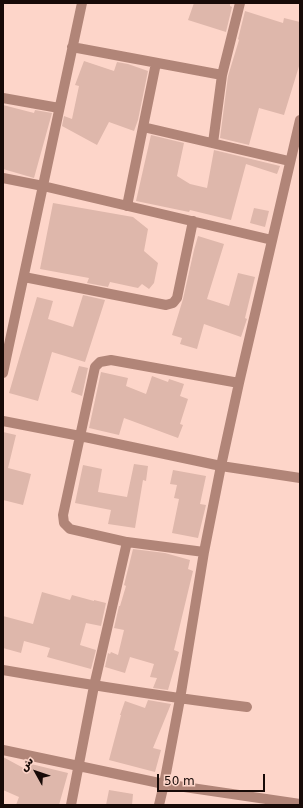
<!DOCTYPE html>
<meta charset="utf-8">
<style>
body{margin:0}
#map{position:relative;width:303px;height:808px;overflow:hidden;background:#fdd5c9;font-family:"DejaVu Sans","Noto Naskh Arabic",sans-serif}
canvas{display:block}
.frame{position:absolute;inset:0;border:4px solid #170a07;pointer-events:none}
.north{position:absolute;left:16px;top:752px;width:40px;height:40px;-webkit-text-stroke:3px #fdd5c9;paint-order:stroke;rotate:310deg;font-size:11px;font-weight:700;line-height:16px;text-align:center;color:#170a07}
.north::after{content:'';display:block;margin:auto;width:14px;height:18px;background:#170a07;clip-path:polygon(50% 0,100% 100%,50% 72%,0 100%)}
.scale{position:absolute;left:157px;top:774px;width:108px;height:18px;box-sizing:border-box;border:2px solid #170a07;border-top:0;padding-left:5px;font-size:12px;line-height:14px;white-space:nowrap;color:#170a07;-webkit-text-stroke:3px #fdd5c9;paint-order:stroke}
</style>
<div id="map">
<canvas width="303" height="808"></canvas>
<div class="frame"></div>
<div class="north">ش</div>
<div class="scale">50 m</div>
</div>
<script>
const ctx = document.querySelector('canvas').getContext('2d');
ctx.lineJoin = 'round';
function fill(path, color) {
  ctx.fillStyle = color;
  ctx.fill(path, 'evenodd');
}
function strokePath(path, color, width, dash) {
  ctx.strokeStyle = color;
  ctx.lineWidth = width;
  ctx.lineCap = dash ? 'butt' : 'round';
  ctx.setLineDash(dash || []);
  ctx.stroke(path);
}
fill(new Path2D(`
 M194 3H230V6L232 7 226 32 188 20Z
 M245 11 283 23 284 18 300 22V63L284 115 259 108 249 145 220 138 228 76 239 40 238 39Z
 M84 61 114 71 117 62 128 64 148 71 138 120 134 131 109 122 97 145 62 126 64 116 72 119 79 86 75 85Z
 M3 105 34 113 35 110 52 113 34 178 3 169Z
 M151 135 184 143 177 176 190 184 207 188 214 150 280 166 277 174 246 164 231 220 190 210 189 212 136 201Z
 M53 203 133 217 148 229 144 251 158 263 154 283 149 289 142 284 138 288 110 282 108 287 87 283 89 278 40 269Z
 M254 208 269 211 265 227 250 223Z
 M198 236 224 244 207 299 229 306 238 273 255 277 245 318 247 319 241 337 204 324 197 349 180 344 182 338 172 335 183 299 194 250Z
 M83 295 105 300 85 362 52 352 38 401 9 393 37 297 53 301 48 319 73 327Z
 M79 366 88 368 82 396 71 392Z
 M101 372 128 378 126 386 146 394 152 376 168 382 169 379 184 384 180 396 188 399 180 424 183 425 178 438 124 418 119 435 89 428Z
 M3 432 16 435 8 468 31 474 23 505 3 500Z
 M134 464 148 466 146 481 143 480 135 528 108 524 111 510 75 503 83 465 102 469 98 492 127 497Z
 M173 470 206 476 200 504 206 505 198 538 172 533 179 499 174 498 177 485 170 484Z
 M133 549 165 553 190 560 188 569 193 571 174 650 179 652 168 690 153 688 157 678 150 677 154 664 130 657 125 673 105 667 108 653 110 654 111 652 118 655 124 630 114 628 119 606H120L126 586 124 585Z
 M42 592 70 600 72 595 94 601V600L106 603 101 626 86 623 80 645 96 650 91 669 47 657 50 648 24 641 21 653 3 648V616L33 624Z
 M148 700 171 704 153 748 161 750 155 772 109 760 121 715H120L125 701 145 708Z
 M3 757 29 771 31 764 68 773 59 805H16L19 797 3 790Z
 M109 790 133 794 132 805H106Z`), '#deb7ab');
strokePath(new Path2D(`
 M72 47 222 75
 M3 98 59 108
 M143 127 289 161
 M213 143 222 75 240 3
 M3 178 43 186 272 240
 M127 206 156 63
 M24 277 166 305 173 303 177 298 193 221
 M3 373 82 3
 M3 421 80 436 221 466 300 478
 M204 552 127 542 70 529 64 523 63 515 95 367 100 362 111 360 239 383
 M3 670C84 684 165 697 247 707
 M3 750 164 784 180 699 204 552 221 466 239 383 300 120
 M71 805 94 686 127 542
 M159 805 164 784 300 804`), '#b18578', 10);
</script>
